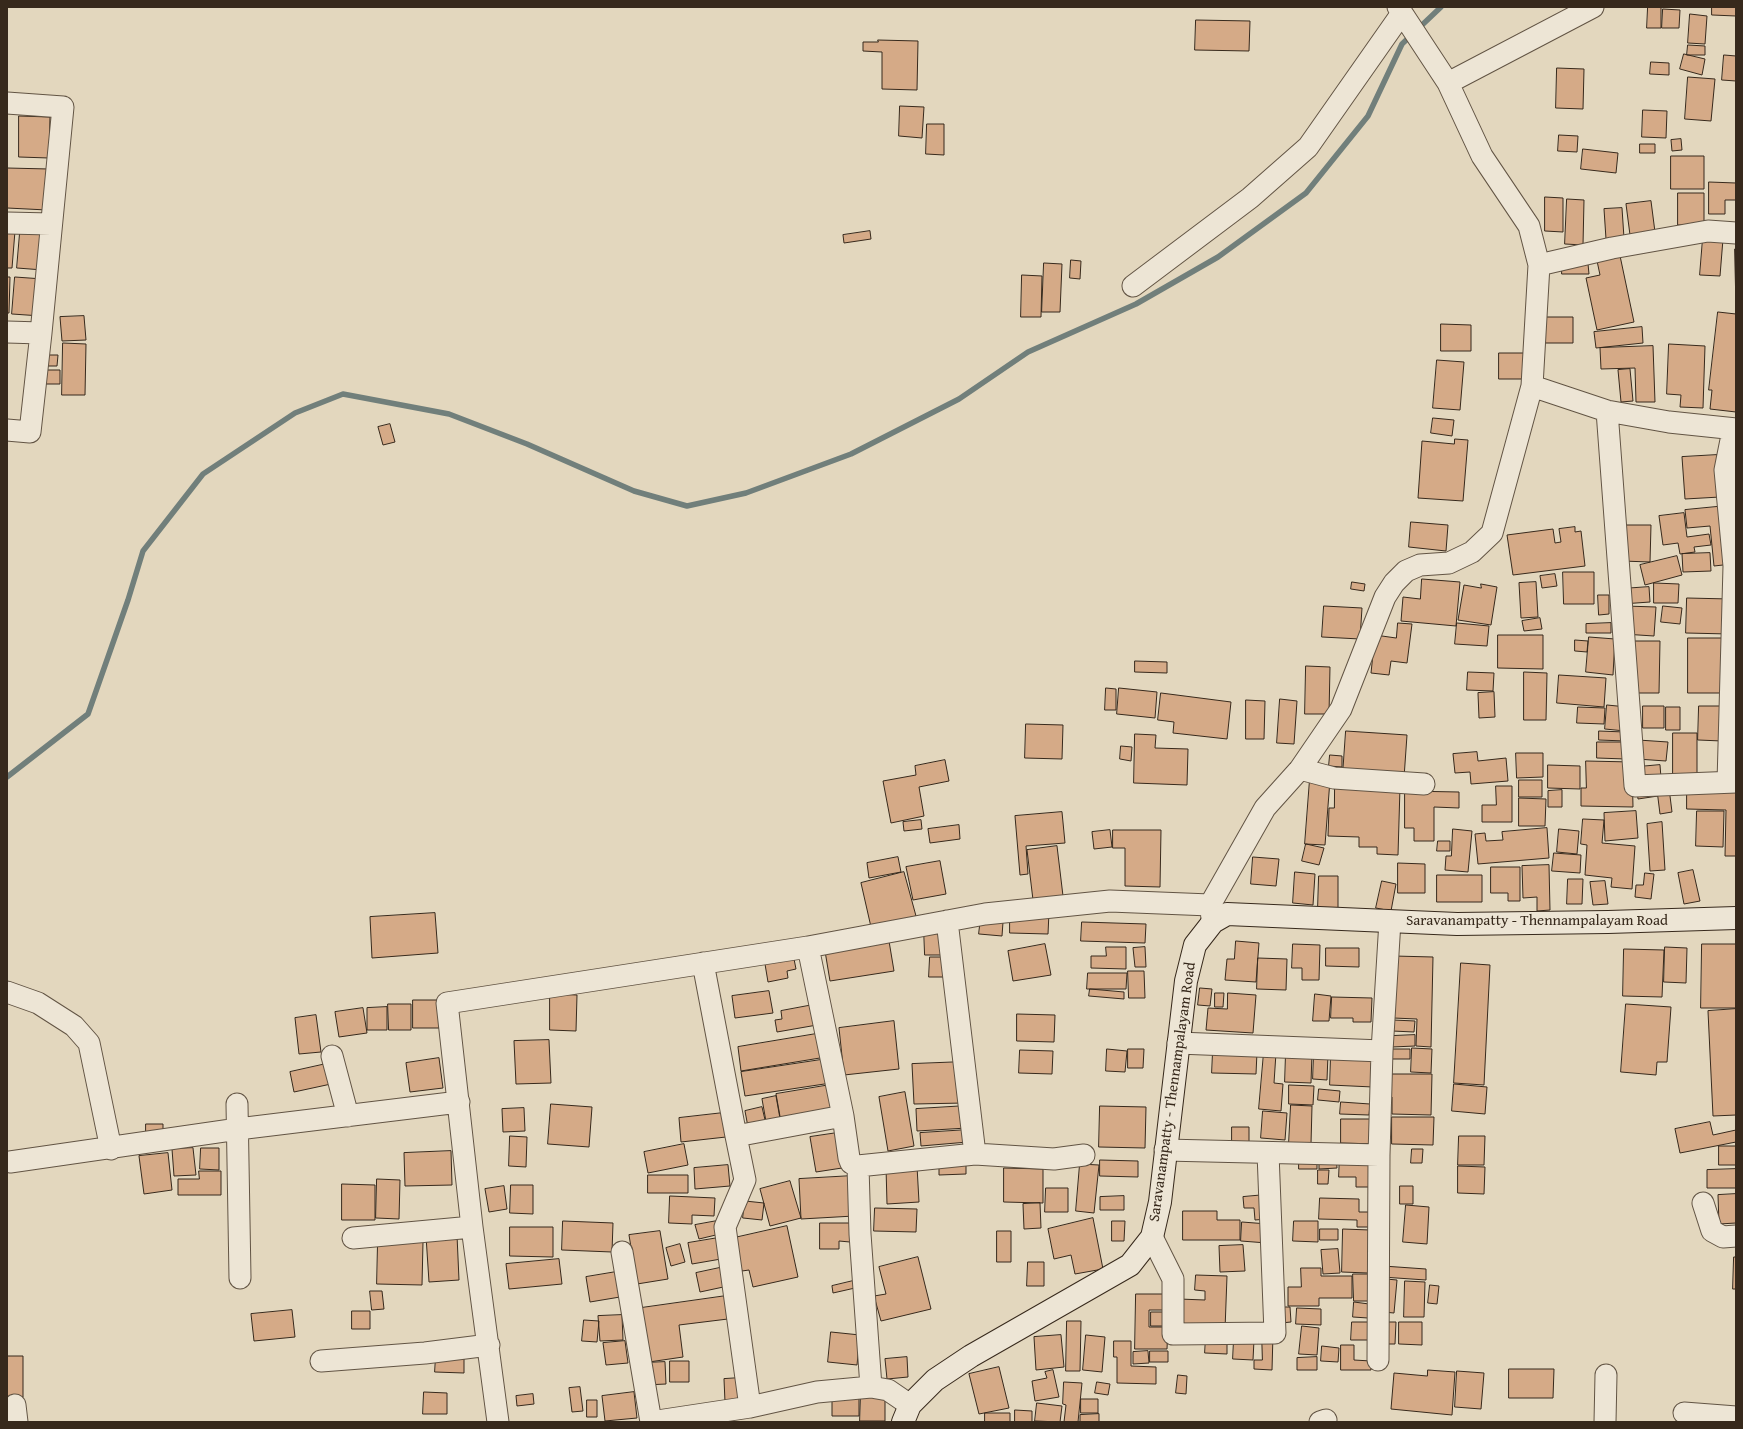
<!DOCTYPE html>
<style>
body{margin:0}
#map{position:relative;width:1743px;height:1429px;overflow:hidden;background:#e3d7be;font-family:"Gentium Book Plus",serif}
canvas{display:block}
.frame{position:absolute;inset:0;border:8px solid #37291c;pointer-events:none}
</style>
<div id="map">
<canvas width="1743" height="1429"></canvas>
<div class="frame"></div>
</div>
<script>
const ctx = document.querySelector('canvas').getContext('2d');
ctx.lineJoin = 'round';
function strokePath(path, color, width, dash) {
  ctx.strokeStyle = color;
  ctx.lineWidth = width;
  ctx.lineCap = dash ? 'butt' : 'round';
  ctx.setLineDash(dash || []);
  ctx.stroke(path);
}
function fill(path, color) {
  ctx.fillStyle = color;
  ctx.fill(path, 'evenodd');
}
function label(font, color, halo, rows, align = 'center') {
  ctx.font = font + ' "Gentium Book Plus",serif';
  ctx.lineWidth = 3.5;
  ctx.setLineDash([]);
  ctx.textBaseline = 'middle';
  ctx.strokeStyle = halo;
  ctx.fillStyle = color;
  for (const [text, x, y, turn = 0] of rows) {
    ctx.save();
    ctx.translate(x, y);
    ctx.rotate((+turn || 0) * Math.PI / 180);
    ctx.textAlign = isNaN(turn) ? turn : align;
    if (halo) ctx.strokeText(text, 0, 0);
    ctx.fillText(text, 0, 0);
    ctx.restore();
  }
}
strokePath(new Path2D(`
 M7 777 88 714 128 600 143 551 203 474 295 413 343 394 449 414 527 444 634 491 687 506 746 493 851 454 959 399 1028 352 1136 304 1218 257 1306 193 1368 116 1402 44 1441 7`), '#717f7b', 5.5);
const building = new Path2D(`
 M1648 7H1661V28H1647Z
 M1712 7H1736V16L1712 15Z
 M1663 9 1680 10 1679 28H1662Z
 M1690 14 1707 16 1705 44 1688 43Z
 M1196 20 1250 21 1249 51 1195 50Z
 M878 40 918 41 917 90 882 89V52L863 51V42H878Z
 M1688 45 1705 46V55H1687Z
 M1684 54 1705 59 1702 75 1680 69Z
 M1724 55 1736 56V81L1722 80Z
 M1651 62 1669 63V75L1650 74Z
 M1557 68 1584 69 1583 109 1556 108Z
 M1688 77 1715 79 1711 121 1685 119Z
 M900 106 924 107 922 138 899 136Z
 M1643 110 1667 111 1666 138 1642 137Z
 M19 116 50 117 49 158 19 157Z
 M927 124H944V155L926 154Z
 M1559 135 1578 136 1577 152 1558 151Z
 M1681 139 1682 150 1672 151 1671 140Z
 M1640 144H1655V153H1640Z
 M1583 149 1618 153 1616 173 1581 169Z
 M1671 156H1704V189H1671Z
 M7 168 49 169 47 210 7 208Z
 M1709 182 1736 183V200H1725V214H1709Z
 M1678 193H1704V226L1678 225Z
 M1545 197 1563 198V232L1545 231Z
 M1567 199 1584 200 1583 245 1565 244Z
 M1651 201 1655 232 1630 235 1626 204Z
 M1622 208 1624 238 1606 239 1604 209Z
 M7 231H15L12 268H7Z
 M870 231 871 239 844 243 843 235Z
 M20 233 46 235 43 270 17 268Z
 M1703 238 1723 239 1720 276 1700 275Z
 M1735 249H1736V307Z
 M1619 251 1634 322 1597 330 1586 278 1600 275 1596 256Z
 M1071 260 1081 261 1080 279 1070 278Z
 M1044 263 1062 264 1060 312H1042Z
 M1562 264H1588L1589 274H1562Z
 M1022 275 1042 276 1041 317H1021Z
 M7 277H10L9 313H7Z
 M15 277 43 279 41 316 12 314Z
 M1718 312 1736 314V412L1710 409 1712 390H1709Z
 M84 316 86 340 62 341 60 317Z
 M1544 317H1573V343H1544Z
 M1441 324 1471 325V351H1441Z
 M1642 327 1643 343 1596 348 1594 332Z
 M63 343 86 344 85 395H62Z
 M1669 344 1705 346 1703 408 1680 407 1681 395 1667 394Z
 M1653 346 1655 402H1636L1635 368 1601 369 1600 348Z
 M1499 353H1524V379H1499Z
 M45 355H58L57 366H44Z
 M1437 360 1464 362 1460 410 1433 408Z
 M1630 369 1633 401 1621 402 1618 370Z
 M40 370H60V384H40Z
 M1433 418 1454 420 1452 436 1431 433Z
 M390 424 395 442 383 445 378 427Z
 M1455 439 1468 440 1463 501 1418 498 1422 441 1454 444Z
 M1717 455 1720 497 1685 499 1682 457Z
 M1726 506 1732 564 1714 566 1710 526 1687 528 1685 510Z
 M1684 513 1687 537 1709 534 1711 545 1694 547 1695 552 1680 554 1678 543 1663 545 1659 516Z
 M1411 522 1448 525 1446 551 1409 547Z
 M1623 525H1651L1650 562 1622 561Z
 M1575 527V532L1581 531 1585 566 1513 575 1507 535 1553 529 1555 543 1561 542 1559 529Z
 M1710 553 1711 571 1683 572 1682 554Z
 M1677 556 1682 575 1645 585 1640 565Z
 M1563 572H1594V604H1564Z
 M1555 574 1557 586 1542 588 1540 576Z
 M1422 579 1460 582 1456 626 1401 621 1403 597 1420 599Z
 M1352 582 1365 584 1364 591 1351 589Z
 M1536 582 1538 617 1521 618 1519 583Z
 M1654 583 1679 584 1678 603H1654Z
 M1481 584 1497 587 1491 625 1458 620 1464 585 1481 588Z
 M1649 587 1650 602 1622 604 1621 589Z
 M1598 595H1609V614L1599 615Z
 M1687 598 1730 599 1729 634 1686 633Z
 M1324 606 1362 608 1360 639 1322 637Z
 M1625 606 1656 607 1654 636 1623 634Z
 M1663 606 1682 608 1680 624 1661 622Z
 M1540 618 1542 629 1524 631 1522 621Z
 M1398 623 1412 624 1407 663 1391 661 1389 675 1371 673 1375 635 1396 638Z
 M1457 623 1489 626 1487 646 1455 644Z
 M1611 623V633H1586V624Z
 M1498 635H1543V669L1498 668Z
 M1589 637 1615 639 1613 675 1586 672Z
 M1688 638H1729V693H1688Z
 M1575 640 1588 641 1587 652 1575 651Z
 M1631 641H1660L1659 693H1631Z
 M1135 661 1167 662V673L1135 672Z
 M1306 666 1330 667 1329 714H1305Z
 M1468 672 1494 673 1493 691 1467 690Z
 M1524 672 1547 673 1546 720H1524Z
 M1559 675 1606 678 1604 707 1557 703Z
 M1106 688 1116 689V710H1105Z
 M1119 688 1157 692 1155 718 1117 714Z
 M1494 692 1495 717 1479 718 1478 693Z
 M1161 693 1231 702 1227 739 1173 733 1174 722 1158 720Z
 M1280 699 1297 701 1294 744 1277 743Z
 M1246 700 1265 701 1264 739H1246Z
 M1607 705 1627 707 1625 731 1605 729Z
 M1643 706H1664V728H1643Z
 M1699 706H1723L1722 741 1698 740Z
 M1578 707 1605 708 1604 724 1577 723Z
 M1666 707H1680V730H1666Z
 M1026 724 1063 725 1062 759 1025 758Z
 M1346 731 1407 735 1404 778 1343 774Z
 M1599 731 1625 732V741L1599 740Z
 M1673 733H1697V781H1673Z
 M1135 734 1156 735 1155 748 1188 749 1187 785 1134 783Z
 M1638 740 1668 742 1666 761 1637 759Z
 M1597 742H1626V759L1597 758Z
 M1121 746 1132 747 1131 761 1120 759Z
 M1477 752 1478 761 1506 758 1508 781 1471 784 1470 772 1455 773 1453 754Z
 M1516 753H1543V777L1517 778Z
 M1330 755 1342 756V767L1329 766Z
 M945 760 949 781 919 787 924 816 891 823 883 781 916 775 915 766Z
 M1586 761 1632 762 1633 807 1581 806V788H1586Z
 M1548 765 1580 766V789L1548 788Z
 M1660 765 1661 778 1639 780 1638 767Z
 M1310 779 1330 780 1325 845 1305 844Z
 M1519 780H1542V797H1519Z
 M1335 785 1400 787 1398 855 1377 854V847H1359V837L1328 836 1329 808H1334Z
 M1687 785 1736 786V856H1725L1726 810 1687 809Z
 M1496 786H1512V822H1482V805H1496Z
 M1656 787 1658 796 1638 799 1637 790Z
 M1669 788 1672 812 1660 814 1657 790Z
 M1562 790V807H1548V791Z
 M1405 791 1459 792V808L1434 807V841H1414V828H1405Z
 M1519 798 1546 799 1545 826H1519Z
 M1636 811 1638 838 1605 841 1604 813Z
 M1697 811H1724L1723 847 1696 846Z
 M1062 812 1065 843 1026 846 1028 874 1020 875 1015 816Z
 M1583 819 1604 820 1602 843 1635 846 1632 889 1611 887 1612 878 1585 875 1587 845 1581 844Z
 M921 820 922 829 904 831 903 822Z
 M1662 822 1665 870 1650 871 1647 824Z
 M959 825 960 839 930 843 928 829Z
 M1547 828 1549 858 1478 864 1475 834 1485 833 1486 841 1503 840 1502 832Z
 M1453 829 1472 831 1468 872 1445 870 1446 856H1451Z
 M1559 829 1579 831 1577 854 1557 852Z
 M1110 830 1112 847 1094 849 1092 832Z
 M1113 830H1161L1160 887 1125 886V848H1113Z
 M1438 841H1450V851H1437Z
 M1306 844 1324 848 1319 865 1302 861Z
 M1057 846 1063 896 1033 900 1027 850Z
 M1554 853 1581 855 1580 873 1552 871Z
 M898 857 901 872 869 878 867 863Z
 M1253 857 1279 859 1276 886 1251 884Z
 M940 861 946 894 913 900 906 867Z
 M1398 863 1425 864V893H1398Z
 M1549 865 1550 910 1537 911V897L1523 898 1522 866Z
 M1491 867H1520V901H1508V893H1491Z
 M1693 870 1700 901 1684 904 1678 873Z
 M904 872 916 916 871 927 861 883Z
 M1295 872 1315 874 1313 905 1293 903Z
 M1645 873 1654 874 1651 899 1635 897 1636 885H1643Z
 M1437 875H1482V902H1437Z
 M1319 876H1338V908H1318Z
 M1568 879H1583L1582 904H1567Z
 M1382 881 1396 884 1391 911 1376 908Z
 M1605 881 1608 904 1593 905 1590 882Z
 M1010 911 1049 912 1048 934 1010 933Z
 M435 913 438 953 372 958 370 917Z
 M981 917 1003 922 1002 936 979 934Z
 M1082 922 1146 924 1145 943 1081 941Z
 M924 929H946L947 955H925Z
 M889 941 894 971 830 981 825 951Z
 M1236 941 1259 943 1256 982 1225 980 1227 959H1234Z
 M1045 944 1051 975 1013 981 1008 951Z
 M1293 944 1320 945 1319 980H1302V968H1292Z
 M1702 944H1736V1008H1701Z
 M1106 947H1126V969L1091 968V956H1106Z
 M1145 947 1146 967H1135L1133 948Z
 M1665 947 1687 948 1686 983 1664 982Z
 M1326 948H1359V967L1326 966Z
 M1624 949 1664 950 1662 997 1623 996Z
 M1394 956 1433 957 1431 1047 1416 1046 1417 1019 1393 1018Z
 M930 957H949L948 977H929Z
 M1258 958 1287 959 1286 990 1257 989Z
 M794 959 796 969 787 971 788 978 768 982 765 964Z
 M1461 963 1490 965 1484 1085 1454 1083Z
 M1128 971H1144L1145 998H1129Z
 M1088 973H1127L1126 989H1087Z
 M1200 988 1212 989 1210 1006 1198 1005Z
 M1090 989 1124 992V999L1089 996Z
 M769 991 773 1013 735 1018 732 996Z
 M1215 993H1224L1223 1007H1215Z
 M1228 993 1256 995 1253 1033 1206 1030 1208 1008 1227 1009Z
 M550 994 577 995 576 1031 550 1030Z
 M1315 994 1331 996 1329 1021H1313Z
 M1332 997 1372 998 1371 1022H1353V1018H1331Z
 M413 1000H439V1028H413Z
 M388 1004H411V1030H389Z
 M1626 1004 1671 1007 1667 1062H1657L1656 1075 1621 1072Z
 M813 1005 817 1025 777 1032 775 1020 782 1019 781 1011Z
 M387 1007V1030H367V1008Z
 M363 1008 367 1033 339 1037 335 1012Z
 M1736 1009V1115L1713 1116 1708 1011Z
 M1017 1014 1055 1015 1054 1042 1017 1041Z
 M316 1015 321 1052 299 1054 295 1018Z
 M1393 1020 1415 1021 1414 1032 1392 1031Z
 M894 1021 899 1069 844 1075 839 1028Z
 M822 1033 826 1057 741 1071 738 1047Z
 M1415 1035V1046L1392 1047V1036Z
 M549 1040 551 1083 516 1084 514 1041Z
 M1412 1048 1432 1049 1431 1073 1411 1072Z
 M1107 1049 1127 1051 1125 1072 1106 1071Z
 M1128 1049H1144L1143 1068H1128Z
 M1389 1049H1410V1059H1389Z
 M1020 1050 1053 1051 1052 1074 1019 1073Z
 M1213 1051 1257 1052 1256 1074 1212 1073Z
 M1264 1052 1276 1053 1274 1083 1283 1084 1281 1111 1259 1109Z
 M1286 1052 1312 1053 1311 1083 1285 1082Z
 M1314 1053 1328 1054 1327 1080 1313 1079Z
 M1331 1055 1374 1056 1373 1087 1330 1085Z
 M439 1058 443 1088 410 1092 406 1063Z
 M827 1059 831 1083 745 1096 741 1072Z
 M963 1062 964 1103 914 1104 912 1064Z
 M326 1064 331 1084 294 1092 290 1072Z
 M1385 1074H1432L1431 1115 1392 1114V1097H1385Z
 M1454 1084 1487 1087 1485 1114 1452 1111Z
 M830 1085 835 1113 781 1122 776 1094Z
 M1289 1085 1314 1086 1313 1105 1289 1104Z
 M1319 1089 1340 1091 1339 1102 1318 1100Z
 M905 1092 914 1146 888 1151 879 1097Z
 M776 1096 781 1124 767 1127 762 1099Z
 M1341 1102 1370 1104 1369 1115 1340 1114Z
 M551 1104 592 1107 589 1147 548 1144Z
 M1291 1105 1312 1106 1311 1144 1289 1143Z
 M966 1106 967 1128 917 1131 916 1109Z
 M1100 1106 1146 1107 1145 1148 1099 1147Z
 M762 1107 766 1124 748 1127 745 1111Z
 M524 1108 525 1131 503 1132 502 1109Z
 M1263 1111 1287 1113 1285 1140 1261 1138Z
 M723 1113 726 1137 681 1142 679 1118Z
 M1392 1117H1434L1433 1145 1392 1144Z
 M1341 1119H1378V1144L1341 1143Z
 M1710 1122 1713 1135 1736 1130V1142L1680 1153 1675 1129Z
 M146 1124H163V1139H146Z
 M1232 1127H1249V1144H1232Z
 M967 1130 968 1142 921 1146 920 1133Z
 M837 1133 842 1168 816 1172 810 1137Z
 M510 1136 527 1137 526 1167 509 1166Z
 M1459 1136H1485L1484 1165H1458Z
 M684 1144 688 1165 648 1173 644 1152Z
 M1719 1146H1736V1165H1719Z
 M193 1148 196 1175 174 1176 172 1149Z
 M201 1148H219V1170L200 1169Z
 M1412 1149H1423L1422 1163H1411Z
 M451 1151 452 1185 405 1186 404 1153Z
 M168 1153 172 1190 144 1194 139 1156Z
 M1299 1155H1317V1169H1299Z
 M1336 1155 1337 1168 1319 1169V1156Z
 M1340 1155 1371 1156 1370 1187H1356V1177H1339Z
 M966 1158V1174L939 1175V1159Z
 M1100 1160 1138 1161V1177L1100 1176Z
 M1080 1164 1099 1165 1094 1213 1076 1211Z
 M728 1165 730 1186 695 1189 694 1168Z
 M917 1166 919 1202 887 1204 886 1167Z
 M1458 1166 1485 1167 1484 1194 1458 1193Z
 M1004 1168 1043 1169V1203L1004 1202Z
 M1736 1169V1188H1707V1170Z
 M1318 1170H1329L1328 1184H1318Z
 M199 1171H221V1195H178V1179H199Z
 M648 1175H688V1193H648Z
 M852 1176 854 1216 801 1219 799 1179Z
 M377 1179 400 1180 399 1219 376 1218Z
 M790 1181 801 1218 770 1226 760 1189Z
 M342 1184 375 1185V1220H342Z
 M511 1185H533V1214L510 1213Z
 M504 1186 507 1209 489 1212 485 1189Z
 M1400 1186H1413V1204H1400Z
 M1046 1188H1068V1212H1045Z
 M1736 1194V1223L1719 1224 1718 1195Z
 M1265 1195 1267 1219 1255 1220 1254 1208H1244L1243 1197Z
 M670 1196 715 1198 714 1216 692 1215V1224L669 1223Z
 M1124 1196V1210H1100V1197Z
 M1320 1198 1359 1199V1212H1371L1370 1227H1357V1220L1319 1219Z
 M745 1201 764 1203 762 1220 743 1218Z
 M1040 1203 1041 1228 1024 1229 1023 1204Z
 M1406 1205 1429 1207 1427 1244 1403 1242Z
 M875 1208 917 1209 916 1232 874 1231Z
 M1183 1211H1217V1220H1240V1240H1183Z
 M1093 1218 1103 1269 1075 1274 1071 1255 1054 1259 1048 1229Z
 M563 1221 613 1223 612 1252 562 1250Z
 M717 1221 720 1234 699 1239 695 1225Z
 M1112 1221H1125L1124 1241H1112Z
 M1294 1221H1318V1242L1293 1241Z
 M1242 1222 1268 1224 1267 1243 1241 1241Z
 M820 1223H850V1242L839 1241V1249H820Z
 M787 1226 798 1277 753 1287 749 1270 742 1271 734 1238Z
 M510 1227H553V1257L510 1256Z
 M1320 1229H1338V1240H1320Z
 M1343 1229 1370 1230 1368 1273 1342 1272Z
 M660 1231 668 1279 637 1284 629 1235Z
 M997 1231H1011V1262H997Z
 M457 1235 459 1280 429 1282 426 1236Z
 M718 1238 721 1259 692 1264 688 1243Z
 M378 1241 423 1242 422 1285 377 1284Z
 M680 1244 685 1262 671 1266 666 1248Z
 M1243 1245 1245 1271 1220 1272 1219 1246Z
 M1338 1249 1340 1273 1323 1274 1321 1250Z
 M918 1257 931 1309 881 1321 874 1296 886 1294 879 1267Z
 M1734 1257H1736V1289H1733Z
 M559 1259 562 1284 509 1289 506 1264Z
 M1028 1262H1044V1286H1027Z
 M1383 1266 1426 1269V1280L1382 1277Z
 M724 1267 728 1286 700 1292 696 1273Z
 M1301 1268H1321V1276H1352V1298H1319V1306H1288V1287H1301Z
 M616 1272 620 1297 590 1302 586 1277Z
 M1353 1274H1368L1369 1301H1354Z
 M1196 1275 1227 1276 1225 1330 1177 1327 1179 1299 1205 1300V1291L1195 1290Z
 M1386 1279 1397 1280 1394 1313 1383 1312Z
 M853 1281 855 1288 833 1293 832 1286Z
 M1405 1281 1425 1282 1424 1317H1404Z
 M1430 1285 1439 1286 1437 1304 1428 1303Z
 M370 1291H382L384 1309 372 1310Z
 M1136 1294H1168V1310H1149V1327H1168L1167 1349H1135Z
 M733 1295 736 1318 679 1325 683 1357 649 1362 641 1308Z
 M1354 1302 1369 1304 1368 1318 1353 1317Z
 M1281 1307H1290L1291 1322 1281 1323Z
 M1297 1308 1321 1309V1325L1296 1324Z
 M292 1310 295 1337 254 1341 251 1314Z
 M352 1311H370V1329H352Z
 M1151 1312H1170L1169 1326H1151Z
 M622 1315 623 1340 600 1341 598 1316Z
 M584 1320 599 1321 597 1342 582 1341Z
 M1067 1321H1081L1080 1371H1066Z
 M1352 1322H1369L1368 1340H1351Z
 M1385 1322H1396L1395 1344H1384Z
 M1399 1322H1422V1345L1399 1344Z
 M1302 1326 1319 1328 1317 1355 1299 1354Z
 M831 1332 860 1335 857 1365 828 1362Z
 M1262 1334H1273L1272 1370 1254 1369V1360H1262Z
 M1061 1335 1064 1367 1036 1370 1034 1337Z
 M1086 1335 1105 1337 1102 1372 1083 1370Z
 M1206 1336H1227V1354L1205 1353Z
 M1234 1339 1254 1340 1253 1360 1233 1359Z
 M625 1341 628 1363 606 1365 603 1343Z
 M1114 1341H1131V1366L1156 1367V1384L1117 1383V1357H1114Z
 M1341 1345H1354V1360L1371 1361V1370H1341Z
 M1322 1346 1339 1348 1338 1362 1321 1361Z
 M1148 1351 1149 1363 1133 1364V1352Z
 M1150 1351H1168V1362H1150Z
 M7 1356H23V1397H7Z
 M436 1356 464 1357V1373L435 1372Z
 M907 1357 908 1377 887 1379 885 1359Z
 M1317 1357V1370H1297V1358Z
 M670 1361H689V1382H670Z
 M665 1362 666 1384 645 1385 644 1363Z
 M999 1367 1009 1408 979 1414 969 1374Z
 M1509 1369H1554L1553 1398H1509Z
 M1053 1370 1059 1397 1035 1401 1032 1381 1047 1378 1045 1372Z
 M1428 1370 1455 1372 1452 1415 1391 1409 1394 1373 1427 1376Z
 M1457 1371 1484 1373 1481 1409 1455 1407Z
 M1178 1375 1187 1376 1186 1394 1176 1393Z
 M740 1378 742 1401 725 1402 724 1379Z
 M1064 1382 1082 1383 1078 1422H1064L1066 1405 1063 1404Z
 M1097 1382 1110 1384 1108 1395 1095 1393Z
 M580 1387 583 1411 572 1412 569 1388Z
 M424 1392 447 1393V1414H423Z
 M634 1392 637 1418 605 1421 602 1396Z
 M861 1392 885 1393V1421H860Z
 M533 1394 534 1404 517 1406 516 1396Z
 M859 1396V1416H832V1397Z
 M1081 1399H1098V1413H1081Z
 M587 1400H597V1417H587Z
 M1037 1403 1062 1406 1060 1422 1035 1421Z
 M1015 1410 1032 1411V1422H1015Z
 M985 1413H1010V1422H985Z
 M1099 1414V1422H1080V1415Z`);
fill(building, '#d5aa87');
strokePath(building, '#37291c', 1);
const minor = new Path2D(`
 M1398 7 1448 83 1593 7
 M1448 83 1482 156 1529 226 1539 265 1532 386 1607 411 1669 422 1736 429
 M7 103 63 107 41 333 7 332
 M7 223 51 224
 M1539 265 1612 248 1708 231 1736 233
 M1133 286 1250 198 1308 147 1402 13
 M1607 411 1635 786 1736 782
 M7 430 30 432 41 333
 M1300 769 1334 778 1424 784
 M1728 782 1734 566 1725 470 1733 430
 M1212 918 1210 905 1265 808 1300 769 1341 709 1385 597 1394 583 1406 571 1420 565 1449 563 1472 552 1492 533 1532 386
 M947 921 975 1154
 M808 947 843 1116
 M703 963 736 1136
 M7 992 38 1003 74 1026 89 1043 111 1149
 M1178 1043 1382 1051
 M332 1056 348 1116
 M237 1104 240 1278
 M1165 1150 1379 1155
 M10 1162 238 1129 459 1102
 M858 1166 860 1234 871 1387
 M1703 1203 1712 1231 1723 1237 1736 1236
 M1152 1237 1173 1279V1334L1275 1333 1268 1153
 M353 1238 472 1227
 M622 1252 651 1422
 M1378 1360 1379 1155 1382 1051 1390 921
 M321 1361 425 1353 489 1345
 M15 1405 17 1422
 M750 1407 725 1227 745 1180 736 1136 843 1116 849 1158 851 1163 858 1166 975 1154 1054 1159 1084 1155
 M1684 1413 1736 1417
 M498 1422 472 1227 447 1003 808 947 985 914 1110 901 1210 905
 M651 1422 750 1407 817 1392 871 1387 888 1390 910 1405
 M1320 1422 1326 1420
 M1605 1422 1606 1375`);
const secondary = new Path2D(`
 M903 1422 910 1405 935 1380 971 1356 1130 1265 1152 1237 1160 1202 1186 981 1195 945 1213 922 1227 914 1457 924 1608 922 1736 918`);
strokePath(minor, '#625444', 23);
strokePath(secondary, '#37291c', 24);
strokePath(minor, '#ede5d5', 21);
strokePath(secondary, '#ede5d5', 22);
label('15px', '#37291c', '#ede5d5', [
 ["Saravanampatty - Thennampalayam Road",1537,921],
 ["Saravanampatty - Thennampalayam Road",1173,1092,-82]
]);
</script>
